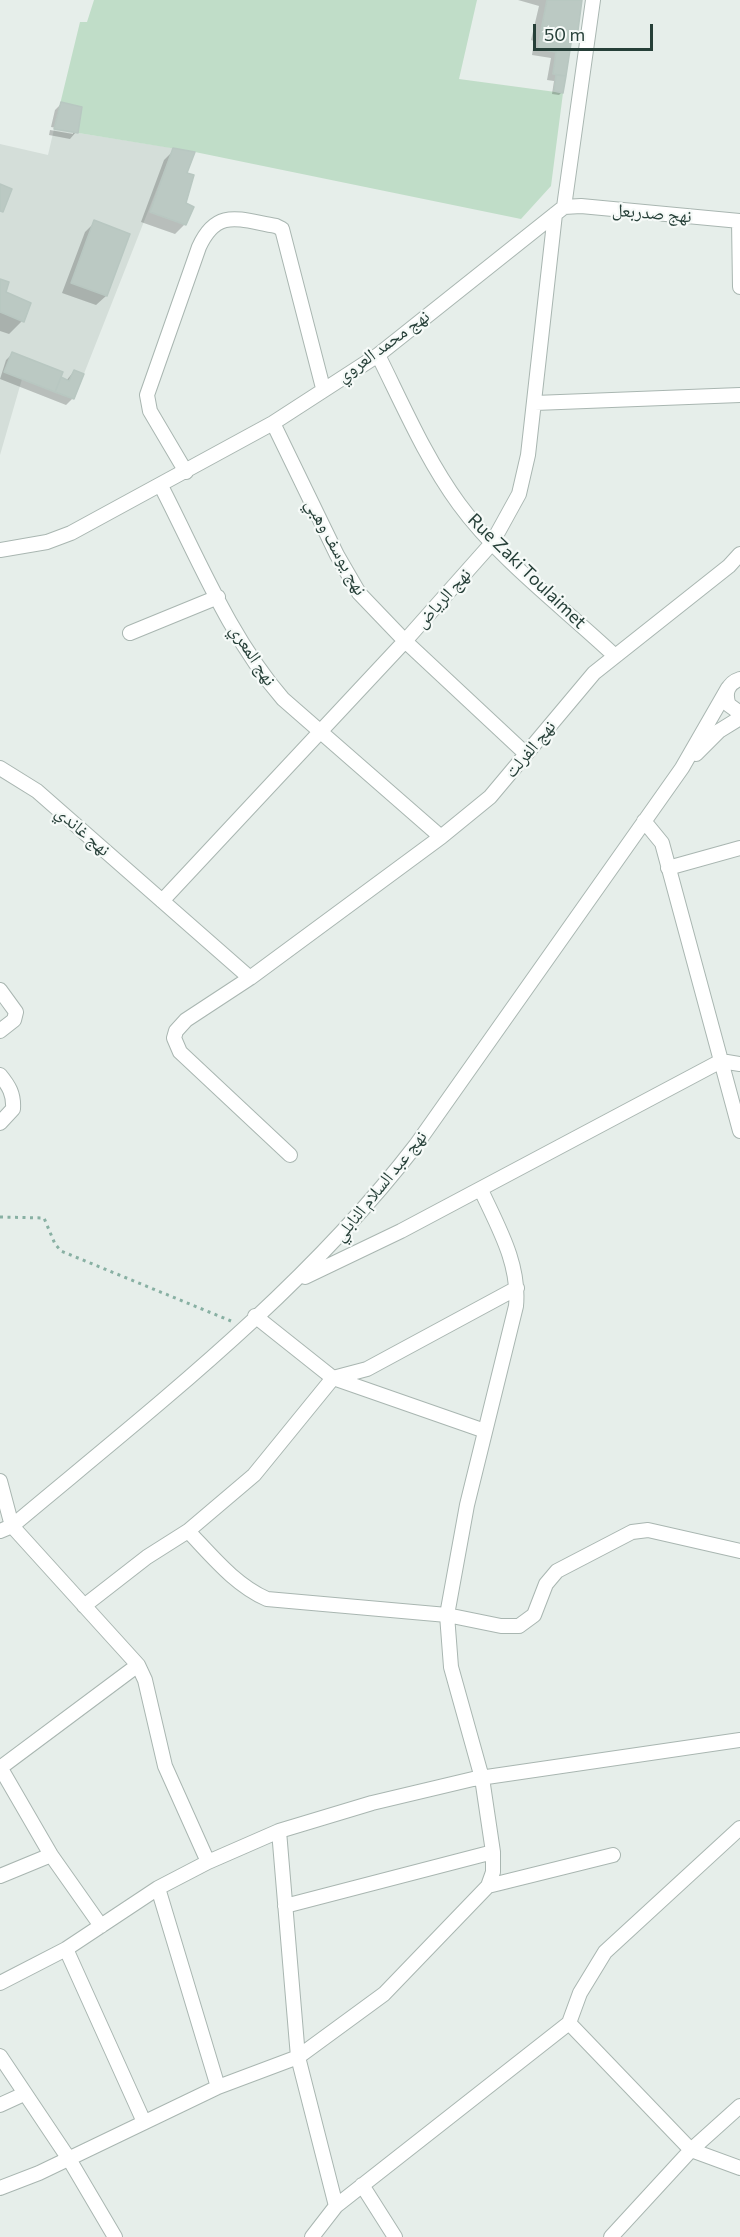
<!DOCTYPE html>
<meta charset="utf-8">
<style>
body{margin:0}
#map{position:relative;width:740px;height:2237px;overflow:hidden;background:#e6eeea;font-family:Commissioner,sans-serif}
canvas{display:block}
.scale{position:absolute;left:533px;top:24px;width:120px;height:27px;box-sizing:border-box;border:3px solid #263f38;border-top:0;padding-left:8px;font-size:18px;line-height:21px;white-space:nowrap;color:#263f38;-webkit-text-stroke:4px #f6faf8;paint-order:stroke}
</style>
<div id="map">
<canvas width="740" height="2237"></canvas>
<div class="scale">50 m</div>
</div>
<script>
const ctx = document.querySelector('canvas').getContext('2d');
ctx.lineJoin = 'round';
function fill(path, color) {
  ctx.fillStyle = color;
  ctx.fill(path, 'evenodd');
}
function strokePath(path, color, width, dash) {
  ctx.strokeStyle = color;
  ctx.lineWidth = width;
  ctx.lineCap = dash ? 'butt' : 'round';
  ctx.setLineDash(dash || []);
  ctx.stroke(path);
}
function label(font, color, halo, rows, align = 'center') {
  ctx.font = font + ' Commissioner,"Noto Naskh Arabic",sans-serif';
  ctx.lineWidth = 4.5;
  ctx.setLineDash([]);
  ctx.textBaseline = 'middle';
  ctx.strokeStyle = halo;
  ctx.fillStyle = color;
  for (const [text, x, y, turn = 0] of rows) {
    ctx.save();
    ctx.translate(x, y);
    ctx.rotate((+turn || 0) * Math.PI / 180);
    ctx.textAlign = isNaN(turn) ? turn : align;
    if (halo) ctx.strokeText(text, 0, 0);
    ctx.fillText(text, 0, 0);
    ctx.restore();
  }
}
fill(new Path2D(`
 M54 129 173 148 74 399 22 379 0 455V144L48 155Z`), '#d4ded9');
fill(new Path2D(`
 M94 0H477L459 79 563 93 551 186 521 219 195 152 54 129 80 22H87Z`), '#c0ddc8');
fill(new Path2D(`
 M518 0H581L576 37 569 44 562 92 559 95 552 94 554 81 547 80 551 58 532 55 534 41 531 40 539 6Z
 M61 104 76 132 70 139 49 135 50 130 73 134V131L51 127 55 110Z
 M174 150 185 174V224L175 234 141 222 164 160Z
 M95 222 129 235 106 296 96 305 62 293 85 232Z
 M0 280 4 292 22 321 9 334 0 331Z
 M12 354 66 381 74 371 73 398 66 405 0 379 6 360Z`), '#0003');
const building = new Path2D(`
 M547 0H582L577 38 541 31Z
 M541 31 572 37 566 76 553 74 556 52 538 49Z
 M556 75 566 76 563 93 554 91Z
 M61 102 82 107 78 133 54 129Z
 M173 148 195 152 187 173 194 175 186 203 194 207 186 225 150 212Z
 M0 184 12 189 3 212 0 211Z
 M94 220 130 234 107 296 71 283Z
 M0 279 9 282 6 292 31 303 24 322 0 312Z
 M12 352 63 372 55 392 4 372Z
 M74 370 84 374 74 399 55 392 61 377 69 381Z`);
fill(building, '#bbc9c3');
strokePath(building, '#b8c7c1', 1.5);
const street = new Path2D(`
 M564 207 581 206 740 221
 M739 221 740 287
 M378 355C403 405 426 459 459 504 499 559 564 608 614 655
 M535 403 740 395
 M273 423 337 555 359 593 405 641 526 754
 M186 472 150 411 147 395 199 247C217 207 240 220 276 226L282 229 323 388
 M161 486C198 558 230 638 283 699L441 837
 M0 550 47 542 71 533 273 423 378 355 564 207 593 0
 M130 633 218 597
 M740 679C728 683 724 693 729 705L740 713
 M696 754 719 731 740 718
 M0 768 37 791 250 978
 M644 821 662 843 740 1131
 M668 868 740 848
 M162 901 405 641 492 543 519 494 528 455 555 214
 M0 990 16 1012 14 1020 0 1031
 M0 1075C9 1086 14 1094 13 1109L0 1123
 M290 1155 180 1052 174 1038 176 1031 186 1020 250 978 441 837 490 797 594 673 729 566 740 554
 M305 1277 401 1231 721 1061 740 1064
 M255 1316 333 1378 485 1431
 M0 1481 12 1526 138 1665 145 1680 165 1766 208 1862
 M0 1531 12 1526C154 1407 303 1292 416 1145L682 768 728 688
 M188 1531C212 1556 235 1585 267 1599L447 1615 501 1626H519L534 1615 546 1584 557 1571 632 1532 648 1530 740 1551
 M84 1606 147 1557 188 1531 254 1475 333 1378 367 1369 517 1288
 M0 1767 51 1855 101 1926
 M0 1768 138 1665
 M279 1831 298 2057 336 2206
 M0 1876 51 1855
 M488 1886 613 1855
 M158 1888 218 2087
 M285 1906 493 1852
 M66 1949 144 2122
 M0 1983 66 1949 158 1888 208 1862 279 1831 372 1803 473 1779 740 1740
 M569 2023 691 2150 740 2168
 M0 2056 69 2159 115 2237
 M0 2105 24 2094
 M362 2185 395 2237
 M0 2188 39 2173 218 2087 298 2057 384 1994 488 1886 493 1872V1852L482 1778 451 1667 447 1615 467 1505 516 1306C520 1264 498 1227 481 1190
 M312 2237 336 2206 569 2023 580 1993 605 1952 740 1828
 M611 2237 691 2150 740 2106`);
strokePath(street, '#a9b6b1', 16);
strokePath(new Path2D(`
 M0 1217 44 1218 55 1244 61 1251 231 1321`), '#88b0a3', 3, [3, 4.5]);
strokePath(street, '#fff', 14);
label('18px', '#263f38', '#f6faf8', [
 ["نهج صدربعل",652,213,5],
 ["نهج محمد العروي",383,346,-36],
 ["نهج يوسف وهبي",336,547,61],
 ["Rue Zaki Toulaimet",527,571,44],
 ["نهج الرياض",443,598,-48],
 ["نهج المعري",253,655,57],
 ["نهج الفرلت",530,749,-50],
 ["نهج غاندي",83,831,41],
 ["نهج عبد السلام النابلي",380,1186,-51]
]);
</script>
